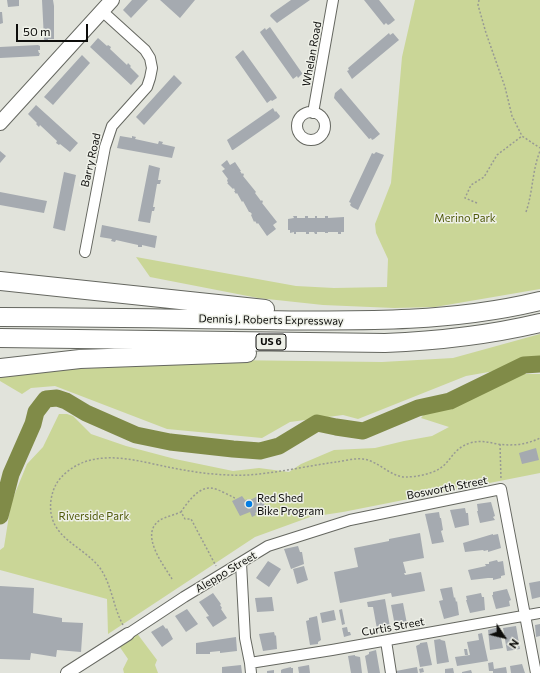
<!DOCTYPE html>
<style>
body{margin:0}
#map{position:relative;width:540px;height:673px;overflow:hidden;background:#e1e3db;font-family:Commissioner,sans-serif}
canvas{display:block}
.north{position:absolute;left:484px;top:617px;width:40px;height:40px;-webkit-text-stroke:3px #eef0e8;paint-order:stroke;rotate:125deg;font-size:11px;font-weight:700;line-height:16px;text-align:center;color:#0d0d0b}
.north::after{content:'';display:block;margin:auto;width:14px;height:18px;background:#0d0d0b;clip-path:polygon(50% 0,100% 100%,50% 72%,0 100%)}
.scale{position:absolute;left:16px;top:24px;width:72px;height:18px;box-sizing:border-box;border:2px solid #0d0d0b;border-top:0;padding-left:5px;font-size:12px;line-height:14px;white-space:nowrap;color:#0d0d0b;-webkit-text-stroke:3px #eef0e8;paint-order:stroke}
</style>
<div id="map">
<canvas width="540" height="673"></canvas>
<div class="north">N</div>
<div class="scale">50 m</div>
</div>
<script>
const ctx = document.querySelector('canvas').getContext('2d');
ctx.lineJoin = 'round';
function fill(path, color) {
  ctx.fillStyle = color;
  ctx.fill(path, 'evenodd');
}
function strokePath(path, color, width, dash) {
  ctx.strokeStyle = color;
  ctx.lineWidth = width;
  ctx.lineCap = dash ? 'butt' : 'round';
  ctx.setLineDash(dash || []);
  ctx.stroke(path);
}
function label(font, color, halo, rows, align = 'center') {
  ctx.font = font + ' Commissioner,sans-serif';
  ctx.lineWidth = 3;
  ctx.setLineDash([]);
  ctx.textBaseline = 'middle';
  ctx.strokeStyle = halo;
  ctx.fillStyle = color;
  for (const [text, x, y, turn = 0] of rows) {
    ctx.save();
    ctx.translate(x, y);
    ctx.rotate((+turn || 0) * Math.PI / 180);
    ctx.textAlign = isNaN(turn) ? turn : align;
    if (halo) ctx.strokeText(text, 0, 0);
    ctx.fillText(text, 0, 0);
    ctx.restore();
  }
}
fill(new Path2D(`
 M415 0H540V289L435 307 394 308 323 305 258 298 150 277 136 257 296 286 334 288 387 287 388 259 376 233 375 224 391 183 402 57Z
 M540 334V363L466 376 358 419 343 415 290 422 262 438 167 429 55 386 31 388 22 394 0 381V377L30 371 97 368 149 363 227 360 382 362 453 358Z
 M520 374H540V473L343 512 310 517 255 537 108 634 107 599 0 570V550L4 547 11 503 27 464 43 447 59 414H67L73 416 91 434 126 446 175 459 233 471 259 468 289 472 301 464 334 450 375 448 404 441 432 436 449 427 421 418 432 405 449 397 491 386Z
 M133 628 157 660 155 665 158 673H124L123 669 128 659 115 640Z`), '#cad697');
strokePath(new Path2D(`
 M0 516 11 474 33 424 36 412 46 399 57 398 66 401 86 413 136 435 170 442 233 449 260 451 279 446 317 423 336 427 363 431 418 408 450 401 524 365 540 364`), '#808b48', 17);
fill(new Path2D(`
 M7 0H19V6L8 7Z
 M42 0H53L54 6V39H48V40L45 41 44 39Z
 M132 0H148L131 18 123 10Z
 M160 0H195L180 18Z
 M291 0H310L277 23 270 16 271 14Z
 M364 0H379L395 20 390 24 388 25 386 23 384 25Z
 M0 12H2L3 23 0 24Z
 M270 27 302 73V74L298 78 297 76 293 79 261 34 260 32 265 28 266 30Z
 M389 33 390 35 393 33 399 40 352 79 347 71 349 70 348 68Z
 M98 38 107 46 108 45 111 47 110 49 127 65 128 63 131 66 130 67 139 76 131 85 90 47Z
 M38 45 40 46V50H38L39 53H40L39 56 0 58V47Z
 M243 50 276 96 277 98 272 101 271 100 267 103 235 57Z
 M82 55 90 63 53 105 44 97Z
 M174 75 182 83 144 125 136 117Z
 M341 88 380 134 374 139 372 140 371 138 369 139 334 98 335 93Z
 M36 105 78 143 70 152 60 144 59 145 56 143 57 141 40 125 39 127 36 124 37 123 28 114Z
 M273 108 275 112 276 111 280 116 279 118 233 150H232L227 140Z
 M120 136 132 138V136L136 137 135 139 158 144 159 141 163 142 162 144 175 147 172 158 117 148Z
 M0 151 6 156 0 163Z
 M376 152 384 155 358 210 352 207 350 205 351 203 349 202 372 153 374 154Z
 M227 160 230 165 235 162 241 171H240L242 174 243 173 244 175 243 176 256 192 255 193 261 201 262 200 263 202 262 203 277 222 273 225 276 229 267 236 258 223 257 224 255 221 254 222 251 215 252 214 250 212H249L243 201 242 202 237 193 236 194 234 191H235L234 188 233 189 227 183H228L227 180 228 179 222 171 225 169 221 165Z
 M149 165 160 168 158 180H161L160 184H157L153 207H155L154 211H152L150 223 138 221Z
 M64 172 76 175 65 231 53 228Z
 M0 192 47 201 44 213 0 205Z
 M293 216H297V218H305V216H308V218H315V216H317V218H325V216H328V218L344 217V232H341V234H338V232H328V233H325V232H317V234H315L314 232H309V234H306V232H296V234H294V232L290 233V230H288V219L294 218Z
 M102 225 157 236 155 248 142 245V247H138V245L116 240 115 242 111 241 112 239 100 237Z
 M536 448 539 460 522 464 519 453Z
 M260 495 266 508 255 513 256 515 252 517 250 512 240 516 232 501 242 496 245 500 249 499 250 500Z
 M491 502 495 516 493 517 495 520 480 523 477 511H478L477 504Z
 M465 508 466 513H468L469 525 455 528 450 510Z
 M439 512 440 518H441L443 530 441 531 444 542 432 544 425 514Z
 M420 533 424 558 403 562 406 573H404L405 575 421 572 425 591 392 597 391 593 340 603 334 572 358 567 354 548 389 541V539Z
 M493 534V535L498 534 501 548 488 552V550L484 551 483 550 465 552 463 543Z
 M298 546 300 552H302L304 564 291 569 284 549Z
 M497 560 498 562 503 561 505 575 501 576V578L493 580V578H488L471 580 468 570 486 566 485 564H489V562Z
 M268 561 281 569 269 587 256 578Z
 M304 566 308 580 297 584 293 569Z
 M540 581V597L532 599 529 583Z
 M0 586 34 588 33 613 62 618V622L83 623 81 652 57 650 56 657 31 653 30 660 0 659Z
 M452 587 454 598 455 597 456 602 457 601 459 615 444 619 439 601 443 600 440 589Z
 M507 589 511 600 509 601 510 606 496 609 492 595H493V592Z
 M213 593 221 604 220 605 222 608 221 609 227 618 213 627 206 617 209 616 199 602Z
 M481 593 482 597H484L485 610 470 613 466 600H467L466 596Z
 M272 597 274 611 257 612 255 598Z
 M385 599 390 627 377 629 373 607H368L367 602Z
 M403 603 407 624 406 626H395L391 605Z
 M187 609 198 624 186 632 175 616Z
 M342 609 345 624 342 625 339 610Z
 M334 610 336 620 322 623 320 613Z
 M317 616 321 640 318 642V644L310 645 306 621 309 620V618Z
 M540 624V636L536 637 535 625Z
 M163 625 166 629 167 628 173 639 162 647 151 632Z
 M516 626 520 649 507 651 503 628Z
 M347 627 348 632H350L351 635 344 637 342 628Z
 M499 627 503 648 490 650 488 630Z
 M274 632 275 636 276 635 277 649 263 651 259 634Z
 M482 633 488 661 457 666 455 657 470 655 467 642 479 640 478 634Z
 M236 637 237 651 220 653V651L210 652V654H196V643Z
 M440 639 441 640 445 641 449 662 437 664 434 640Z
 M427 642 432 665 420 667 416 646 420 644V643Z
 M464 649H467L468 655H465Z
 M376 650 380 673H368L365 656 369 654V652Z
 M355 655V656L360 657 362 673H351L348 656Z
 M493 662 494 669 506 667 507 673H493V671H489L488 663Z
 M522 664 525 673H511L510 666Z
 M241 665 242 673H222V667Z
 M309 665 310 673H299L298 667Z
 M291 667V668H293V673H281V670L283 669Z
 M417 667 418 673H396V671Z
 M423 668 424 672 420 673 419 669Z
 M453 668 454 673H445V669Z
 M274 670V673H267V671Z
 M471 670 472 673H462V672Z`), '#a5aab0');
const minor = new Path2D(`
 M297 126a14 14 0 1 1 28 0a14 14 0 1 1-28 0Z
 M313 113 333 0
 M85 252 105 147 112 126 147 87 150 78 152 68 150 58 145 50 102 11
 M241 563 245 638 250 663 251 673
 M128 634 184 597 268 546 350 520 501 489 536 673
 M386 641 391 673
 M250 663 332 650 540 613`);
const tertiary = new Path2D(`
 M67 673 128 634`);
const secondary = new Path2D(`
 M0 123 112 0`);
const motorway = new Path2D(`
 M0 281 265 309
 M0 317C89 317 178 319 266 320 360 321 449 323 540 301
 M0 338 385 343C437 341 489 335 540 323
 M0 368 80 359 247 353`);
strokePath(minor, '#656760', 12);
strokePath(tertiary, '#656760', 14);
strokePath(secondary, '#656760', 16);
strokePath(motorway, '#656760', 20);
strokePath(new Path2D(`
 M479 0 478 5 486 33 505 87 512 116 522 136
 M477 203 465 198 471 185 484 177 497 155 522 136 540 148
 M526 212C533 192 532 171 540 151
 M500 444 501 480
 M181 512C187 503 198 487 211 488 219 489 228 495 235 498
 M172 579C163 564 139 534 160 520 165 517 174 515 181 512L185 519H191L216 566
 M123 625C113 607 112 585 100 568 83 545 46 538 51 500 53 487 58 479 68 471 99 447 140 462 173 468 198 473 223 476 248 475 277 473 307 466 336 462 344 461 354 458 363 459 379 461 390 477 406 477 416 477 431 474 439 469 452 461 452 449 470 443 480 440 488 442 497 444 512 446 526 445 540 438`), '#989a94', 1.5, [2, 2]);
strokePath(minor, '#fff', 10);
strokePath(tertiary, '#fff', 12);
strokePath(secondary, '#fff', 14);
strokePath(motorway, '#fff', 18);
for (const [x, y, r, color] of [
 [249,504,4,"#037ce3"]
]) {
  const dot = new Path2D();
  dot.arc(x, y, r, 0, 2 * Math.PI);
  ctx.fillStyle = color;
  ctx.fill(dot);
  strokePath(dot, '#eef0e8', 1.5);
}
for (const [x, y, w] of [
 [271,342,30]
]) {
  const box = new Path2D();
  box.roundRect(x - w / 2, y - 8, w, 16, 3);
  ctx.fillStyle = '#eef0e8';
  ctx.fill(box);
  strokePath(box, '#0d0d0b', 1);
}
label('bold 10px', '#0d0d0b', null, [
 ["US 6",271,342]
]);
label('11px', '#0d0d0b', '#eef0e8', [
 ["Whelan Road",312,54,-80],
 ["Barry Road",91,160,-77],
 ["Dennis J. Roberts Expressway",271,320,1],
 ["Bosworth Street",447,488,-11],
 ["Aleppo Street",226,572,-31],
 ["Curtis Street",393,627,-10]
]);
label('11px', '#505a0a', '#eef0e8', [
 ["Merino Park",465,218],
 ["Riverside Park",94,516]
]);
label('11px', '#0d0d0b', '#eef0e8', [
 ["Red Shed",257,498],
 ["Bike Program",257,511]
], 'left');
</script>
